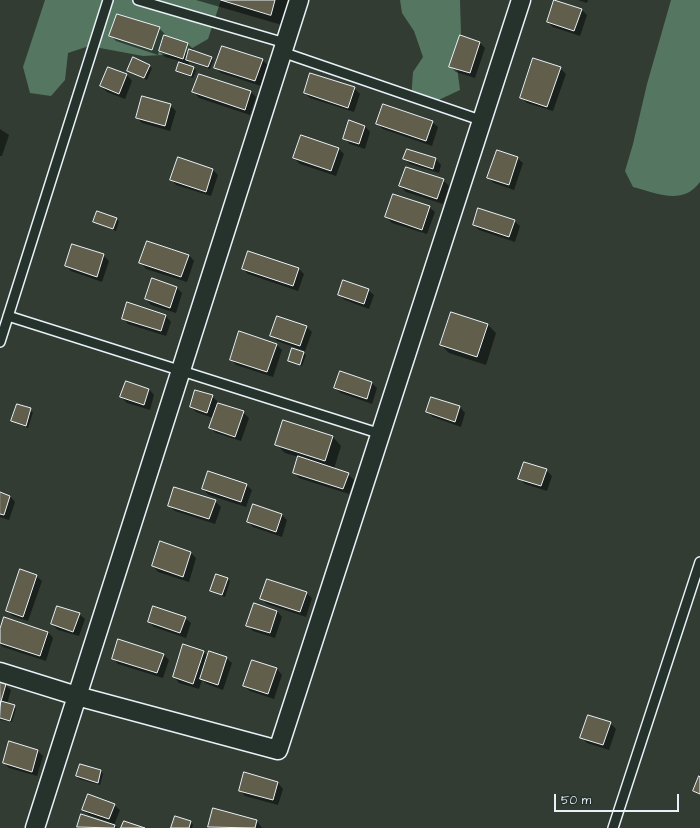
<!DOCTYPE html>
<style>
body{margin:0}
#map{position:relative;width:700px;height:828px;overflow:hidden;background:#323c33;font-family:"Architects Daughter",sans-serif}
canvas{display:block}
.scale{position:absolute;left:554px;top:794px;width:125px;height:18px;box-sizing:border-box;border:2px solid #e8f1f8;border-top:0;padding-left:5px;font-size:12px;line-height:14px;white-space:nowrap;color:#e8f1f8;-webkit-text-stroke:3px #26332d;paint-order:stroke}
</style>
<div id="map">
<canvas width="700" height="828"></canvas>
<div class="scale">50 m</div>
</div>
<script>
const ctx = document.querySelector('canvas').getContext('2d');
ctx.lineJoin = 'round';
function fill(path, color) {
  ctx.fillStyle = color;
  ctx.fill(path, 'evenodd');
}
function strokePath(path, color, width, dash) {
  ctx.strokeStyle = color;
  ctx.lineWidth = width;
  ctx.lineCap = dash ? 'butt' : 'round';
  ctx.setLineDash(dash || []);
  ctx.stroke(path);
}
fill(new Path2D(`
 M45 0H221L208 39 182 54 143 56 89 46 68 53 65 80 51 96 30 93 23 67Z
 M400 0H460L461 33 455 52 460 90 430 104 411 100 413 72 423 57 414 31 402 13Z
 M671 0H700V182C683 206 656 193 633 187L625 171 633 144 647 84Z`), '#557660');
fill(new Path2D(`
 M196 0H289L282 25Z
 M578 0H588L587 3Z
 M581 9 587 15 580 36 553 27 548 22Z
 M159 28 165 34 164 36 188 44 193 49V52L211 58 213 60 210 69 189 62 188 66 196 70 193 78 180 73 177 71 180 61 165 57 159 51 158 55 116 41 111 36Z
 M480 43 485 48 475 78 456 72 450 66Z
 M133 59 152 68 147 80 128 70Z
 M262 60 268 65 261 86 221 73 216 68Z
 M109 68 127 75 132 81 125 99 107 92 101 86Z
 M560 68 566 74 553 111 527 103 521 97Z
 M354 88 360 94 354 112 310 98 305 93Z
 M194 92H251L256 97 250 115 199 98Z
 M170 105 176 111 170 131 142 123 137 118Z
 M350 121 365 126 370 132 365 149 350 144 344 138Z
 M432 122 438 127 432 146 383 129 377 124Z
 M0 129 9 135 2 156H0Z
 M338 148 344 154 336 176 300 164 294 158Z
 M408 150 436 159 441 165 439 173 410 164 405 159Z
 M178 158 213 170 218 175 211 196 176 185 171 179Z
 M517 158 523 163 514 190 494 183 488 178Z
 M443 180 449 186 443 204 406 192 400 186Z
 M429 207 435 212 427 234 392 223 386 217Z
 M116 219 119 221 116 231 94 222Z
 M514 221 520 226 515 242 479 230 474 225Z
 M103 255 109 261 102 282 71 271 66 266Z
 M189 255 194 261 187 282 146 269 141 263Z
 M298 268 304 274 298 291 248 274 243 269Z
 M177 288 182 293 176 313 151 305 146 299Z
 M368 290 374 295 369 309 345 300 339 295Z
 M128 304 166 316 171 322 166 336 128 324 123 318Z
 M452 313 488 325 496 333 486 365 449 353 441 345Z
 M306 326 312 332 305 351 277 341 272 336Z
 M276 344 282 350 273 377 236 365 231 359Z
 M303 353 306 355 302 366 289 360Z
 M126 382 149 389 154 395 150 410 127 403 121 397Z
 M372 383 377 388 372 404 341 393 335 388Z
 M212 396 218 402 217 404 243 412 249 418 241 441 216 433 210 428 213 418 196 412 191 407Z
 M432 398 460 407 465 413 461 427 433 417 427 412Z
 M18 405 33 412 28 428 12 421Z
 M284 421 333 437 341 446 334 469 348 474 354 480 349 494 299 478 294 472 299 457 285 453 276 444Z
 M546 470 552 476 547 491 525 484 519 478Z
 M246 485 252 490 246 507 209 495 203 489Z
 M0 493 10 496 15 502 9 520 0 517Z
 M215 501 221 507 215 524 175 511 169 505Z
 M282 515 287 520 282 537 253 527 248 522Z
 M160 543 191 553 196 558 189 582 158 572 153 566Z
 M36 576 42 581 28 621 13 616 7 611Z
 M228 579 230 581 225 597 211 591Z
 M306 593 312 598 306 617 267 604 261 598Z
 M277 611 282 617 275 638 253 631 247 625Z
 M79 614 85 619 79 636 58 630 52 624Z
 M185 618 191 623 186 638 154 627 149 622Z
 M0 632H48L53 638 46 661 3 647 0 644Z
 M184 645 204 652 208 657 226 658 232 663 223 690 207 684 202 680 199 689 179 683 174 677Z
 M163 654 169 660 163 678 118 664 113 658Z
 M252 661 277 669 282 675 274 699 250 691 244 686Z
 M0 683 5 685 11 690 7 704 16 708 12 722 0 720Z
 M610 723 616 729 609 750 587 743 581 737Z
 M38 751 43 756 37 776 9 768 4 763Z
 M80 765 101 771 103 774 100 785 79 779 77 776Z
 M278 783 283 789 278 805 245 796 240 790Z
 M114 805 120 810 114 825 117 828H79L78 826 109 824V822L89 815 83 810Z
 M213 809 257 821 262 828H210L209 826Z
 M191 822 193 825 192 828H173Z`), '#0007');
const building = new Path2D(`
 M221 0H275L271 15Z
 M554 0 582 9 574 31 547 22Z
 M117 14 160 27 152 50 109 36Z
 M164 35 188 43 183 59 159 51Z
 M460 35 480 42 470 73 449 67Z
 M222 46 263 59 255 81 214 68Z
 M189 49 212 57 208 67 186 60Z
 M133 57 150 65 144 78 127 71Z
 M533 58 561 67 547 107 520 98Z
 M179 62 194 67 191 76 176 71Z
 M108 67 127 74 119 94 100 86Z
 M310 73 355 87 348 108 304 93Z
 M199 74 251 91 245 110 192 92Z
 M142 96 171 104 165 126 136 118Z
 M383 104 433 121 426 141 376 124Z
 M349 120 365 126 359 144 343 139Z
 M301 135 339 148 331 171 293 158Z
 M407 149 436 158 433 169 403 159Z
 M497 150 518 157 509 185 487 178Z
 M178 157 213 169 206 192 170 180Z
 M406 167 444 179 437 199 399 186Z
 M393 194 430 206 422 230 385 217Z
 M478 208 515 220 509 237 473 225Z
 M97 211 117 218 113 229 93 222Z
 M147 241 189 255 181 277 139 263Z
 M72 244 104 254 97 277 65 266Z
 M248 251 299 268 293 286 242 269Z
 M152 278 177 287 170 308 145 299Z
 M343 280 369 289 364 304 338 295Z
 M127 302 166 315 161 331 122 319Z
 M451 312 488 324 477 357 440 345Z
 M277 316 307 326 300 346 270 336Z
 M239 331 277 344 267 372 230 360Z
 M292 348 304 352 300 365 288 361Z
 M340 371 372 382 367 399 334 388Z
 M126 381 149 389 144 405 120 397Z
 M195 390 213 395 207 413 190 407Z
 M431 397 460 406 455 422 426 412Z
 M218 403 244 411 235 437 209 428Z
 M17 404 31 408 26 426 11 421Z
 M283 420 333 436 325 461 275 445Z
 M298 456 349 473 343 489 293 473Z
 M524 462 547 469 541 486 518 479Z
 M208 471 247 484 241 502 202 489Z
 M174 487 216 500 209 519 168 506Z
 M0 492 10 496 4 515 0 514Z
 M253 504 282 514 276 532 247 522Z
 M160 541 191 552 183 577 152 566Z
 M20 569 37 575 23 617 6 611Z
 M216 574 228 578 222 595 210 591Z
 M267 579 307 592 300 612 260 599Z
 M254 603 277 611 270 633 246 626Z
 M57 606 80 613 73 632 51 624Z
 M153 606 186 617 180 633 148 622Z
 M4 617 48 632 40 656 0 643V629Z
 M118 639 164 654 157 673 112 659Z
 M183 644 204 651 193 684 173 677Z
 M209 651 227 657 218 685 200 679Z
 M252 660 277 668 268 694 243 686Z
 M0 682 6 684 0 705Z
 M1 701 15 705 10 721 0 718Z
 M588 715 611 722 603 745 580 738Z
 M9 741 38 750 32 772 3 763Z
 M80 764 101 770 98 783 76 776Z
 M244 772 278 782 273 800 239 791Z
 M699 776 700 777V794L693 791Z
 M88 794 115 804 109 819 82 810Z
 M213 808 257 820 255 828 208 827Z
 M81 814 115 825 114 828 77 827Z
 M175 816 191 821 189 828H171Z
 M124 821 145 828H121Z`);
fill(building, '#625e4c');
strokePath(building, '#e8f1f8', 1);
const lane = new Path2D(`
 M138 0 285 43
 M282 52 483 121
 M8 316 381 434
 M0 342 108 0
 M613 828 700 562`);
const street = new Path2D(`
 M0 672 77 696 278 750 521 0
 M35 828 299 0`);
strokePath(lane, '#e8f1f8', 12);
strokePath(street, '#e8f1f8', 21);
strokePath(lane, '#26332d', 9);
strokePath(street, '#26332d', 18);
</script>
